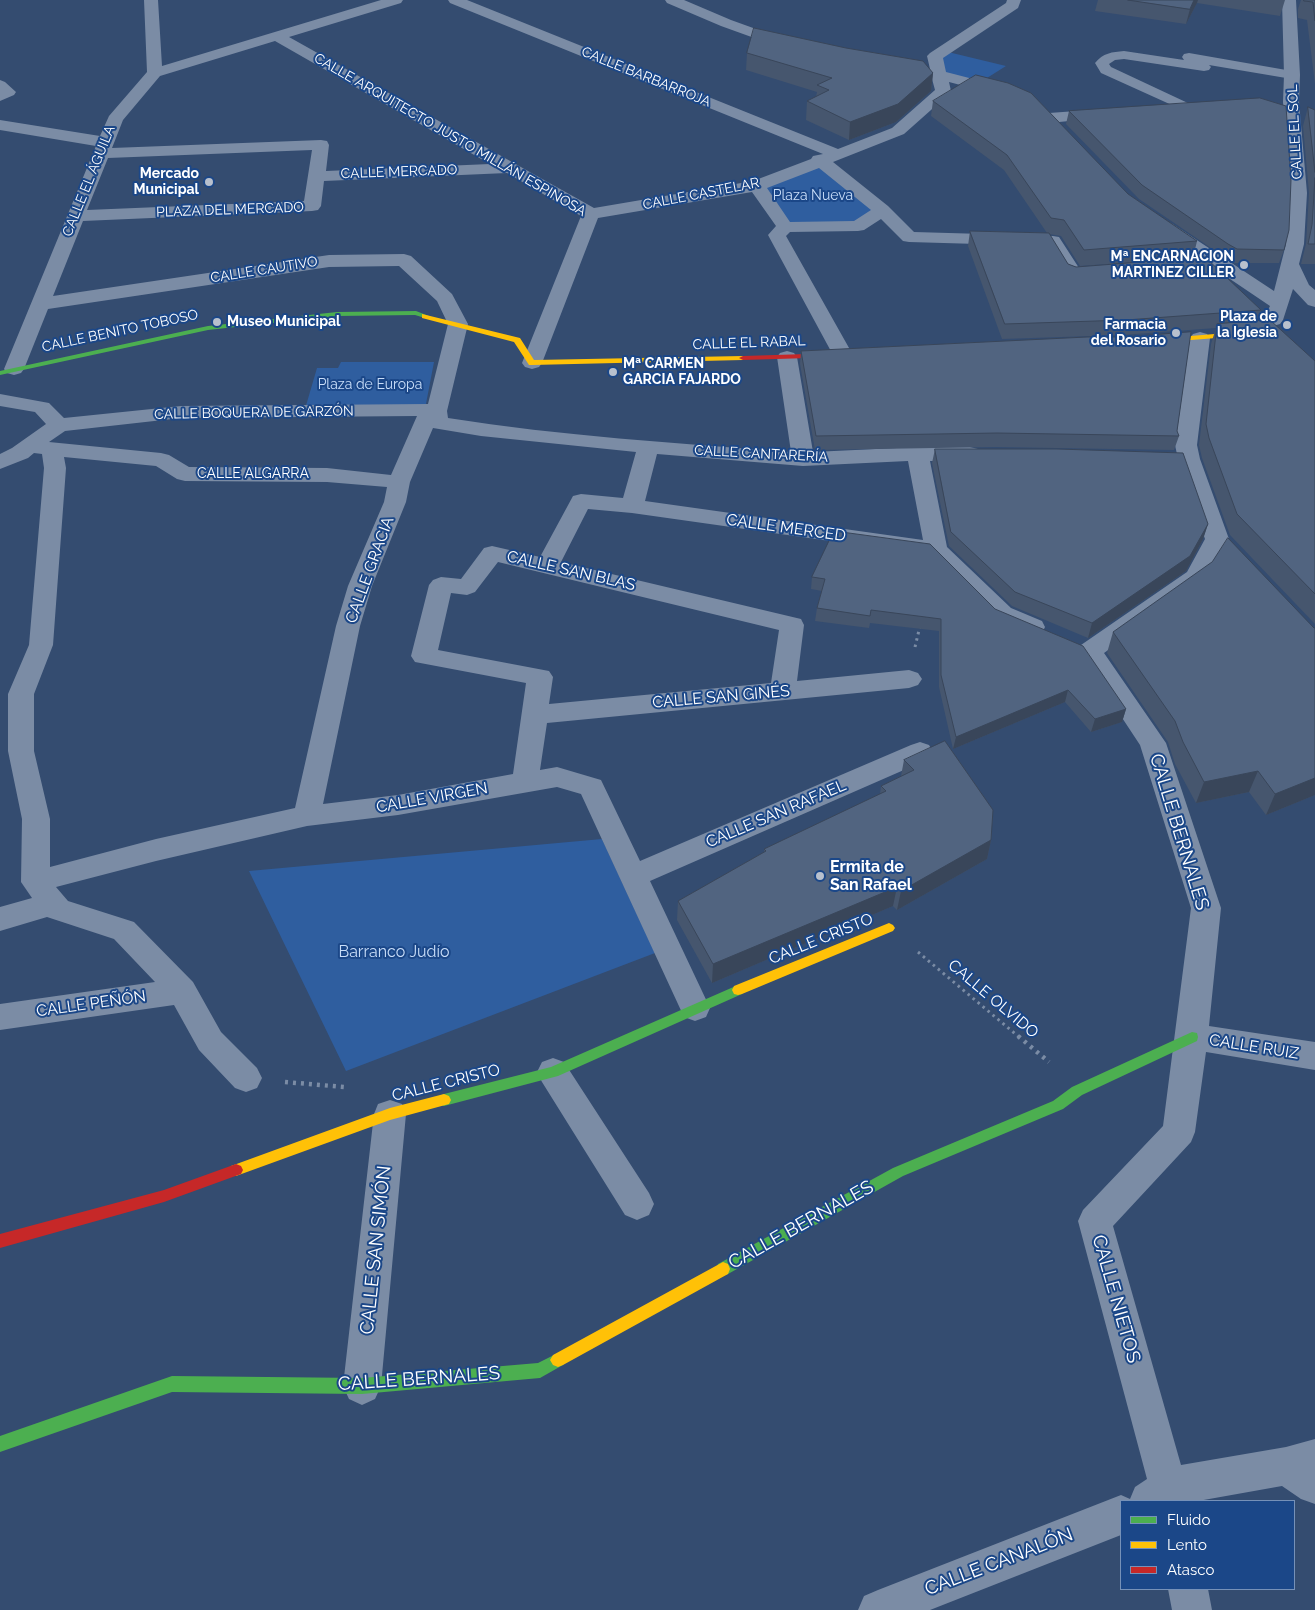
<!DOCTYPE html>
<meta charset="utf-8">
<style>
body{margin:0}
#map{position:relative;width:1315px;height:1610px;overflow:hidden;background:#344c70;font-family:Raleway,sans-serif}
canvas{display:block}
.legend{position:absolute;left:1120px;top:1500px;width:175px;height:90px;box-sizing:border-box;background:#1b4788;border:1px solid #7691b8;margin:0;padding:6px 9px;list-style:none;font-size:15px;color:#fff}
.legend li{display:flex;align-items:center;gap:10px;height:25px}
.legend b{width:25px;border:1px solid #7691b8}
</style>
<div id="map">
<canvas width="1315" height="1610"></canvas>
<ul class="legend">
<li><b style="height:6px;background:#4caf50"></b>Fluido</li>
<li><b style="height:6px;background:#ffc107"></b>Lento</li>
<li><b style="height:6px;background:#c62828"></b>Atasco</li>
</ul>
</div>
<script>
const ctx = document.querySelector('canvas').getContext('2d');
ctx.lineJoin = 'round';
function fill(path, color) {
  ctx.fillStyle = color;
  ctx.fill(path, 'evenodd');
}
function strokePath(path, color, width, dash) {
  ctx.strokeStyle = color;
  ctx.lineWidth = width;
  ctx.lineCap = dash ? 'butt' : 'round';
  ctx.setLineDash(dash || []);
  ctx.stroke(path);
}
function label(font, color, halo, rows, align = 'center') {
  ctx.font = font + ' Raleway,sans-serif';
  ctx.lineWidth = 4;
  ctx.setLineDash([]);
  ctx.textBaseline = 'middle';
  ctx.strokeStyle = halo;
  ctx.fillStyle = color;
  for (const [text, x, y, turn = 0] of rows) {
    ctx.save();
    ctx.translate(x, y);
    ctx.rotate((+turn || 0) * Math.PI / 180);
    ctx.textAlign = isNaN(turn) ? turn : align;
    if (halo) ctx.strokeText(text, 0, 0);
    ctx.fillText(text, 0, 0);
    ctx.restore();
  }
}
fill(new Path2D(`
 M948 52 1006 66 979 83 946 75 941 58Z
 M819 160 882 210 858 226 785 227 757 186Z
 M341 362H434L425 409H305L317 368H338Z
 M602 839 655 953 346 1071 249 871Z`), '#2f5e9f');
strokePath(new Path2D(`
 M915 647 920 626
 M918 952 1019 1037`), '#7b8ca5', 3, [2.5, 4]);
strokePath(new Path2D(`
 M1018 1036 1049 1062
 M285 1082 344 1087`), '#7b8ca5', 4.5, [3, 5]);
fill(new Path2D(`
 M1124 51 1184 60 1182 57 1184 54 1189 53 1292 71 1299 75 1292 79 1209 65 1211 67 1209 70 1204 71 1124 59 1115 60 1109 64 1111 67 1190 104 1192 107 1190 110 1185 111 1101 73 1095 63C1103 53 1112 52 1124 51Z`), '#7b8ca5');
fill(new Path2D(`
 M144 0H158L162 66 381 0H403L401 3 289 37 594 208 753 181 811 159 813 156 823 154 450 3 448 0H467L838 149 892 128 935 90 932 79 890 72 887 69 890 66 895 64 930 69 927 56 930 53 1006 3 1007 0H1021L1018 8 943 58 946 72 1008 88 1010 91 1008 94 1002 96 949 82 951 91 949 94 904 134 833 162 888 206 914 232 1053 236 1059 237 1079 268 1100 266 1107 268 1109 272 1107 276C1094 279 1079 281 1066 278L1047 246 909 242 903 241 881 219 864 230 858 231 790 232 786 236 853 355 850 359 843 361 836 359 833 355 768 235 776 226 752 192 598 218 542 363 539 367 532 369 525 367 522 363 581 216 507 173 324 181 321 206 318 210 312 211 83 221 53 296 329 255 404 254 411 256 452 294 468 324 447 411 448 418C561 436 677 443 791 452L777 357 780 353 787 351 794 353 797 357 813 452 918 447H970L978 449 981 454 978 459 970 461H930L947 547 1011 608 1042 621 1045 627 1042 633 1033 635 993 620 929 555 632 513 588 509 561 562 801 619 804 625 797 681 909 670 918 673 922 679 918 685 909 688 547 723 540 770 557 767 601 780 640 861 911 745 920 742 929 745 933 752 929 759 650 881 710 1008 706 1017 695 1021 684 1017 581 794 557 787 398 815 307 826 156 861 56 887 68 901 134 922 193 982 221 1032 257 1068 262 1078 257 1088 246 1092 235 1088 199 1050 174 1005 0 1030V1004L155 982 114 939 47 917 0 931V907L32 898 21 882 22 819 8 751V694L29 645 44 468 42 454 34 453 28 458 0 469V454L12 448 46 424 35 412 0 406V394L49 403 64 418 181 406 428 404 448 324 437 301 399 266 329 267 48 309 24 369 21 373 14 375 7 373 4 369 96 146 0 130V120L100 136 109 116 147 72ZM275 41 490 164 326 171 329 145 327 141 321 140 112 148 123 120 160 76ZM312 150 304 201 87 210 108 158ZM819 168 871 210 854 221 790 222 767 188ZM417 416 391 475 327 468 189 467 169 455 161 453 49 442 65 431 181 418ZM433 428 481 436 636 452 623 498 581 494 573 496 540 557 492 546 484 548 461 579 441 577 433 580 429 585 411 656 415 662 526 683 513 774 398 795 323 804 360 626 372 586 406 502 410 482ZM657 454 803 466 908 461 923 540 645 501ZM64 457 156 466 177 479 185 481 327 482 387 487 384 502 348 586 336 626 295 808 156 839 50 867V819L34 751V694L53 645 66 468ZM498 562 779 630 771 683 549 704 553 677 549 671 438 650 451 593 467 595 475 592Z
 M665 0H684L731 20 792 42 794 45 792 48H782L721 26 667 3Z
 M1282 0H1296L1300 75 1299 102 1307 193 1304 244 1299 264 1309 285 1315 290V307L1308 305 1293 289 1283 320 1280 324 1273 326 1266 324 1263 320 1270 306 1159 231 1156 227 1159 223 1165 222 1171 223 1274 291 1286 244 1289 193 1283 102 1284 75Z
 M0 80 5 82 16 92 14 95 0 101Z
 M1104 109 1110 111 1112 114 1110 117 1049 123 1043 121 1041 118 1043 115 1049 113Z
 M1200 332 1207 334 1210 338 1197 445 1200 459 1229 539 1204 582 1104 653 1166 743 1221 908 1209 1026 1315 1042V1070L1206 1052 1195 1132 1191 1142 1113 1226 1181 1465 1286 1447 1315 1439V1504L1301 1499 1282 1486 1198 1501H1121V1535L930 1610H858L864 1596 878 1590 1121 1495 1130 1499 1135 1487 1147 1479 1078 1221 1083 1210 1163 1126 1191 908 1140 745 1078 651 1081 645 1187 572 1205 539 1178 459 1175 445 1190 338 1193 334Z
 M553 1058 564 1062 649 1193 654 1204 649 1215 637 1220 625 1215 542 1082 537 1072 542 1062Z
 M390 1100 402 1104 406 1114 381 1386 375 1399 362 1405 349 1399 343 1386 374 1114 378 1104Z
 M1168 1589H1208L1212 1610H1172Z`), '#7b8ca5');
fill(new Path2D(`
 M416 311 429 316 425 318 415 315 337 316 208 330 0 375V371L208 326 337 312Z
 M738 985 742 986 744 990 742 994 558 1076 444 1106 439 1104 437 1100 439 1096 444 1094 551 1067Z
 M1192 1032 1197 1033 1198 1037 1197 1041 1082 1095 1063 1109 903 1176 728 1274 723 1276 718 1274 716 1269 718 1264 893 1168 1053 1101 1072 1087Z
 M558 1353 563 1355 566 1360 563 1365 540 1378 362 1394 172 1392 0 1452V1436L172 1376 362 1378 538 1363Z`), '#4caf50');
fill(new Path2D(`
 M422 314 520 338 534 360 743 356 747 358 743 360 532 365H529L514 342 422 318Z
 M1251 331 1255 333 1254 335 1154 343 1150 341 1154 339Z
 M889 923 893 925 895 928 893 931 742 994 738 995 734 994 732 990 734 986Z
 M444 1094 449 1096 451 1100 449 1104 390 1120 236 1176 231 1174 229 1170 231 1166 390 1108Z
 M723 1262 728 1264 730 1269 728 1274 563 1365 558 1367 553 1365 550 1360 553 1355Z`), '#ffc107');
fill(new Path2D(`
 M839 353 843 355 842 357 743 360 739 358 743 356Z
 M236 1164 241 1166 243 1170 241 1174 164 1202 0 1248V1234L164 1190Z`), '#c62828');
fill(new Path2D(`
 M1098 0H1285L1280 16 1197 3 1186 24 1095 11Z
 M1301 0H1315V84L1307 20 1298 18V9Z
 M747 53 933 73 931 91 896 122 849 140 806 120 807 101 816 97 817 92 746 70Z
 M933 101 1128 194 1197 241 1193 258 1080 266 1061 236 1049 234 1068 264 1076 267 1261 310 1257 321 1315 361V624L1230 535 1202 458 1199 445 1211 344 1216 328 1122 335 1002 339 968 246 970 231 1047 233 1004 170 931 116Z
 M1308 107 1315 110V264H1301L1306 244 1309 193 1303 126Z
 M1069 111 1284 250 1279 263H1233L1139 199 1066 124Z
 M801 351 1177 431 1179 436 1174 450 995 447 815 450 800 364Z
 M935 449 1208 524 1203 539 1186 571 1088 638 1012 606 949 546 932 463Z
 M812 577 995 609 1126 709 1122 722 1091 732 1065 702 953 749 939 687V631L870 623 869 628 815 621 817 608 822 591 811 589Z
 M1314 628H1315V795L1266 815 1249 792 1196 803 1175 764 1168 742 1107 653 1113 632Z
 M904 760 991 840 987 859 897 910 893 906 712 983 677 920 678 901 764 852V849L880 794 881 786 901 776Z`), '#46566e');
fill(new Path2D(`
 M1194 0H1198L1197 3 1186 24 1190 9Z
 M933 73 931 91 896 122 849 140 850 122Z
 M1208 524 1203 539 1186 571 1088 638 1092 623Z
 M1068 690 1065 702 953 749 956 737Z
 M1126 709 1122 722 1091 732 1095 719Z
 M1258 771 1249 792 1196 803 1204 782Z
 M1315 778V795L1266 815 1275 794Z
 M991 840 987 859 897 910 901 891Z
 M897 887 893 906 712 983 713 964Z`), '#39465a');
const building = new Path2D(`
 M1128 0H1194L1190 9Z
 M1304 0H1315V21L1313 2 1304 1Z
 M754 28 846 48 923 61 933 73 898 104 850 122 807 101 829 90 817 85 832 78 747 53Z
 M976 75 1008 83 1031 93 1128 194 1197 241 1084 250 1064 220 1051 218 1007 155 933 101Z
 M1260 98 1286 106 1291 180 1289 230 1284 250 1237 249 1228 244 1142 185 1069 111Z
 M1308 107 1315 110V172Z
 M1315 178V244H1308L1312 225Z
 M970 231 1049 233 1068 264 1076 267 1205 257 1261 310 1126 320 1005 324Z
 M1270 320 1315 361V594L1237 514 1209 438 1206 424 1217 324Z
 M1191 332 1177 431 1179 436 997 433 816 436 801 351 1087 337H1126Z
 M935 449H1057L1183 453 1208 524 1190 556 1092 623 1015 592 951 532Z
 M834 531 930 544 995 609 1083 646 1126 709 1095 719 1068 690 956 737 941 675V619L871 610 870 616 817 608 825 579 812 577Z
 M1228 538 1314 628H1315V778L1275 794 1258 771 1204 782 1183 742 1175 721 1113 632 1212 562Z
 M945 741 993 810 991 840 901 891 897 887 713 964 678 901 766 851 764 849 886 791 881 786 914 770 904 760Z`);
fill(building, '#516480');
strokePath(building, '#39465a', 1);
for (const [x, y, r, color] of [
 [209,182,5,"#b8c0cd"],
 [1244,265,5,"#b8c0cd"],
 [217,322,5,"#b8c0cd"],
 [1287,325,5,"#b8c0cd"],
 [1176,333,5,"#b8c0cd"],
 [613,372,5,"#b8c0cd"],
 [820,876,5,"#b8c0cd"]
]) {
  const dot = new Path2D();
  dot.arc(x, y, r, 0, 2 * Math.PI);
  ctx.fillStyle = color;
  ctx.fill(dot);
  strokePath(dot, '#1b4788', 2);
}
label('14px', '#fff', '#1b4788', [
 ["CALLE BARBARROJA",646,77,22],
 ["CALLE EL SOL",1295,132,-93],
 ["CALLE ARQUITECTO JUSTO MILLÁN ESPINOSA",450,135,30],
 ["CALLE MERCADO",399,172,-2],
 ["CALLE EL ÁGUILA",89,181,-68],
 ["CALLE CASTELAR",701,194,-11],
 ["PLAZA DEL MERCADO",230,210,-2],
 ["CALLE CAUTIVO",264,270,-9],
 ["CALLE BENITO TOBOSO",120,331,-12],
 ["CALLE EL RABAL",749,343,-2],
 ["CALLE BOQUERA DE GARZÓN",254,413,-1],
 ["CALLE CANTARERÍA",761,454,3],
 ["CALLE ALGARRA",253,474]
]);
label('bold 14px', '#fff', '#1b4788', [
 ["Mercado",199,174],
 ["Municipal",199,190],
 ["Mª ENCARNACION",1234,257],
 ["MARTINEZ CILLER",1234,273],
 ["Plaza de",1277,317],
 ["la Iglesia",1277,333],
 ["Museo Municipal",227,322,"left"],
 ["Farmacia",1166,325],
 ["del Rosario",1166,341],
 ["Mª CARMEN",623,364,"left"],
 ["GARCIA FAJARDO",623,380,"left"]
], 'right');
label('14px', '#c9def9', '#1b4788', [
 ["Plaza Nueva",813,196],
 ["Plaza de Europa",370,385]
]);
label('16px', '#fff', '#1b4788', [
 ["CALLE MERCED",786,528,8],
 ["CALLE GRACIA",370,570,-70],
 ["CALLE SAN BLAS",571,571,13],
 ["CALLE SAN GINÉS",721,697,-5],
 ["CALLE VIRGEN",432,798,-10],
 ["CALLE SAN RAFAEL",776,814,-23],
 ["CALLE CRISTO",821,939,-22],
 ["CALLE OLVIDO",993,999,40],
 ["CALLE PEÑÓN",91,1004,-8],
 ["CALLE RUIZ",1254,1047,9],
 ["CALLE CRISTO",446,1083,-14]
]);
label('bold 16px', '#fff', '#1b4788', [
 ["Ermita de",830,867],
 ["San Rafael",830,885]
], 'left');
label('16px', '#c9def9', '#1b4788', [
 ["Barranco Judío",394,952]
]);
label('19px', '#fff', '#1b4788', [
 ["CALLE BERNALES",1179,832,73],
 ["CALLE BERNALES",801,1225,-29],
 ["CALLE SAN SIMÓN",376,1250,-84],
 ["CALLE NIETOS",1116,1299,74],
 ["CALLE BERNALES",419,1379,-4],
 ["CALLE CANALÓN",999,1562,-21]
]);
</script>
